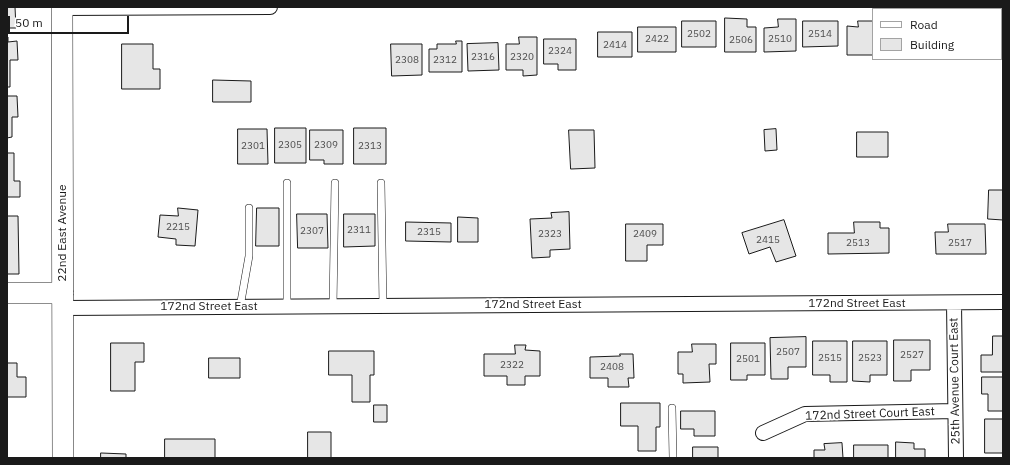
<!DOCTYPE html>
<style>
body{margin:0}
#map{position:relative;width:1010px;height:465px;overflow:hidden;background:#fff;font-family:"IBM Plex Sans",sans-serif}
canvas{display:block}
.frame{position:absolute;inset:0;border:8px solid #1a1a1a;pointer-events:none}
.legend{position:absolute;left:872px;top:8px;width:130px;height:52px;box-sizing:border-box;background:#fff;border:1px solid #a3a3a3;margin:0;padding:5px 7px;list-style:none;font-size:12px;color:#1a1a1a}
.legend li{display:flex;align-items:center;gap:8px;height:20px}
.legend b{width:20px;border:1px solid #a3a3a3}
.scale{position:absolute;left:8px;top:16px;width:121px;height:18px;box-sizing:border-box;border:2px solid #1a1a1a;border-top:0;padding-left:5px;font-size:12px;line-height:14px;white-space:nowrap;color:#1a1a1a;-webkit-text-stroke:3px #fff;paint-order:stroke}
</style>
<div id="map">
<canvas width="1010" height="465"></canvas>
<div class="frame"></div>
<ul class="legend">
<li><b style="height:5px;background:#fff"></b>Road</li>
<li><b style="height:11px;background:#e6e6e6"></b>Building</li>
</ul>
<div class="scale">50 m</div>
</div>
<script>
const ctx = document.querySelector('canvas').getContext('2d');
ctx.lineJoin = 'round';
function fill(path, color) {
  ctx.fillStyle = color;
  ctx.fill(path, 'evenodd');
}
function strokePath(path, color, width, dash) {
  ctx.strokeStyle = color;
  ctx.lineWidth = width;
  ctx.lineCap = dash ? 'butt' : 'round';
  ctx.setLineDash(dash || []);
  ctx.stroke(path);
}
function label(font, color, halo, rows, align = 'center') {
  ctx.font = font + ' "IBM Plex Sans",sans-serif';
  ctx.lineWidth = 3;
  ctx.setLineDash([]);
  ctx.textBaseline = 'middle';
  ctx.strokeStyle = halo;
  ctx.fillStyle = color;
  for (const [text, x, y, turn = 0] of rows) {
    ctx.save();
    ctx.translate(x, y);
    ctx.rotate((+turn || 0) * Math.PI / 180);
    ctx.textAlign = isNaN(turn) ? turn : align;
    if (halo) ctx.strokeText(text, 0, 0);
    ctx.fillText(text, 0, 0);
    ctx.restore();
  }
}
const building = new Path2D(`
 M7 7H15L16 28H7Z
 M907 7H925V9H907Z
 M725 18 747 19V27H756V52H725Z
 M778 19H796V51L764 52V28L778 27Z
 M682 21H716V47H682Z
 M803 21H838V46L803 47Z
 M858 21H873V55H847V26L858 27Z
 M638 27H676V52H638Z
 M598 32H632V57H598Z
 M7 37H8V42L17 41 18 60H10V87H7Z
 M519 37H537V75L523 76V70H506V44H519Z
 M544 39H576V70H558V64H544Z
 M456 41H462V72H429V49H437V44H456Z
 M498 43 499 70 468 71 467 44Z
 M122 44H153V69H160V89H122Z
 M391 44H422V75L392 76Z
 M213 80 251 81V102H213Z
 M7 96H17L18 117H12V137L7 138Z
 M275 128H306V163H275Z
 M354 128H386V164H354Z
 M238 129H267L268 164H238Z
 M776 129 777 150 765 151 764 130Z
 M310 130H343V164H324V160H310Z
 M569 130H594L595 168 571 169Z
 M857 132H888V157H857Z
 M7 153H14V181H20V197H7Z
 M989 190H1003V220L988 219Z
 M178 208 198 210 195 246 176 245V239L158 237 160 215 178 216Z
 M257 208H279V246H256Z
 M569 212 570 249 550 250V257L532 258 530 219 552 218 551 213Z
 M297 214H327L328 248H298Z
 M344 214H375V246L344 247Z
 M7 216H18L19 274H7Z
 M458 217 478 218V242H458Z
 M784 220 796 256 776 262 770 247 749 254 742 233Z
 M406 222 451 223V242L406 241Z
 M854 222H880V228H889V253L828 254V233H854Z
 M626 224H663V245H647V261H626Z
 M948 224H985L986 254H936L935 232H948Z
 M993 336H1003V372H981V355H992Z
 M806 337V367H788V379H771L770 338Z
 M894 340H930V370H911V381H894Z
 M813 341H847V382H830V375H813Z
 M853 341H887V375H870V382L853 381Z
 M111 343H144V362H135V391H111Z
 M731 343H765V375H747V380H731Z
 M692 344H716V364H709L710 382 683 383V374H678V352H692Z
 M515 345H526L525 350 540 351V376H525V385H507V376H484V354H515Z
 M329 351H374V375H370V402H352V375H329Z
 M620 354H633L634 378H628L629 387H608V378H590V357L620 356Z
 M209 358H240V378H209Z
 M7 363H17V377H26V397H7Z
 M982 377H1003V411H988V394H982Z
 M621 403H660V427H656V451H638V426H621Z
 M374 405H387V422H374Z
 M681 411H715V436H694V429H681Z
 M985 419H1003V453H985Z
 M308 432H331V458H308Z
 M165 439H215V458H165Z
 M896 442 914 443V449H925V458H896Z
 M842 443 843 458H814V450H825L824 444Z
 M854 445H888V458H854Z
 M693 447H718V458H693Z
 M101 453 126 454V458H101Z`);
fill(building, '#e6e6e6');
strokePath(building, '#1a1a1a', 1);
const lane = new Path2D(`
 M381 183 383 306
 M333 306 335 183
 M240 307 249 256V208
 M287 307V183
 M672 408 673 458`);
const street = new Path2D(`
 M62 8 270 7
 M954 303 956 458
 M63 308 1003 302
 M763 433 805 414 955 411`);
const secondary = new Path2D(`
 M62 7 63 458
 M7 293H63`);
strokePath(lane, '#1a1a1a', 8);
strokePath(street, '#1a1a1a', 16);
strokePath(secondary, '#1a1a1a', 22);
strokePath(lane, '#fff', 7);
strokePath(street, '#fff', 14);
strokePath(secondary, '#fff', 21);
label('10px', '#4d4d4d', null, [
 ["2502",699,34],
 ["2514",820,34],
 ["2422",657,39],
 ["2510",780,39],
 ["2506",741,40],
 ["2414",615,45],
 ["2324",560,51],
 ["2316",483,57],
 ["2320",522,57],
 ["2308",407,60],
 ["2312",445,60],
 ["2305",290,145],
 ["2309",326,145],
 ["2301",253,146],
 ["2313",370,146],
 ["2215",178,227],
 ["2311",359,230],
 ["2307",312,231],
 ["2315",429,232],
 ["2323",550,234],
 ["2409",645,234],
 ["2415",768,240],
 ["2513",858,243],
 ["2517",960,243],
 ["2507",788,352],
 ["2527",912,355],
 ["2515",830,358],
 ["2523",870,358],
 ["2501",748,359],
 ["2322",512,365],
 ["2408",612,367]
]);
label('12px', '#1a1a1a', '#fff', [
 ["22nd East Avenue",63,233,-90],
 ["172nd Street East",857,304],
 ["172nd Street East",533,305],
 ["172nd Street East",209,307],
 ["25th Avenue Court East",955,381,-91],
 ["172nd Street Court East",870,414,-2]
]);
</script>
